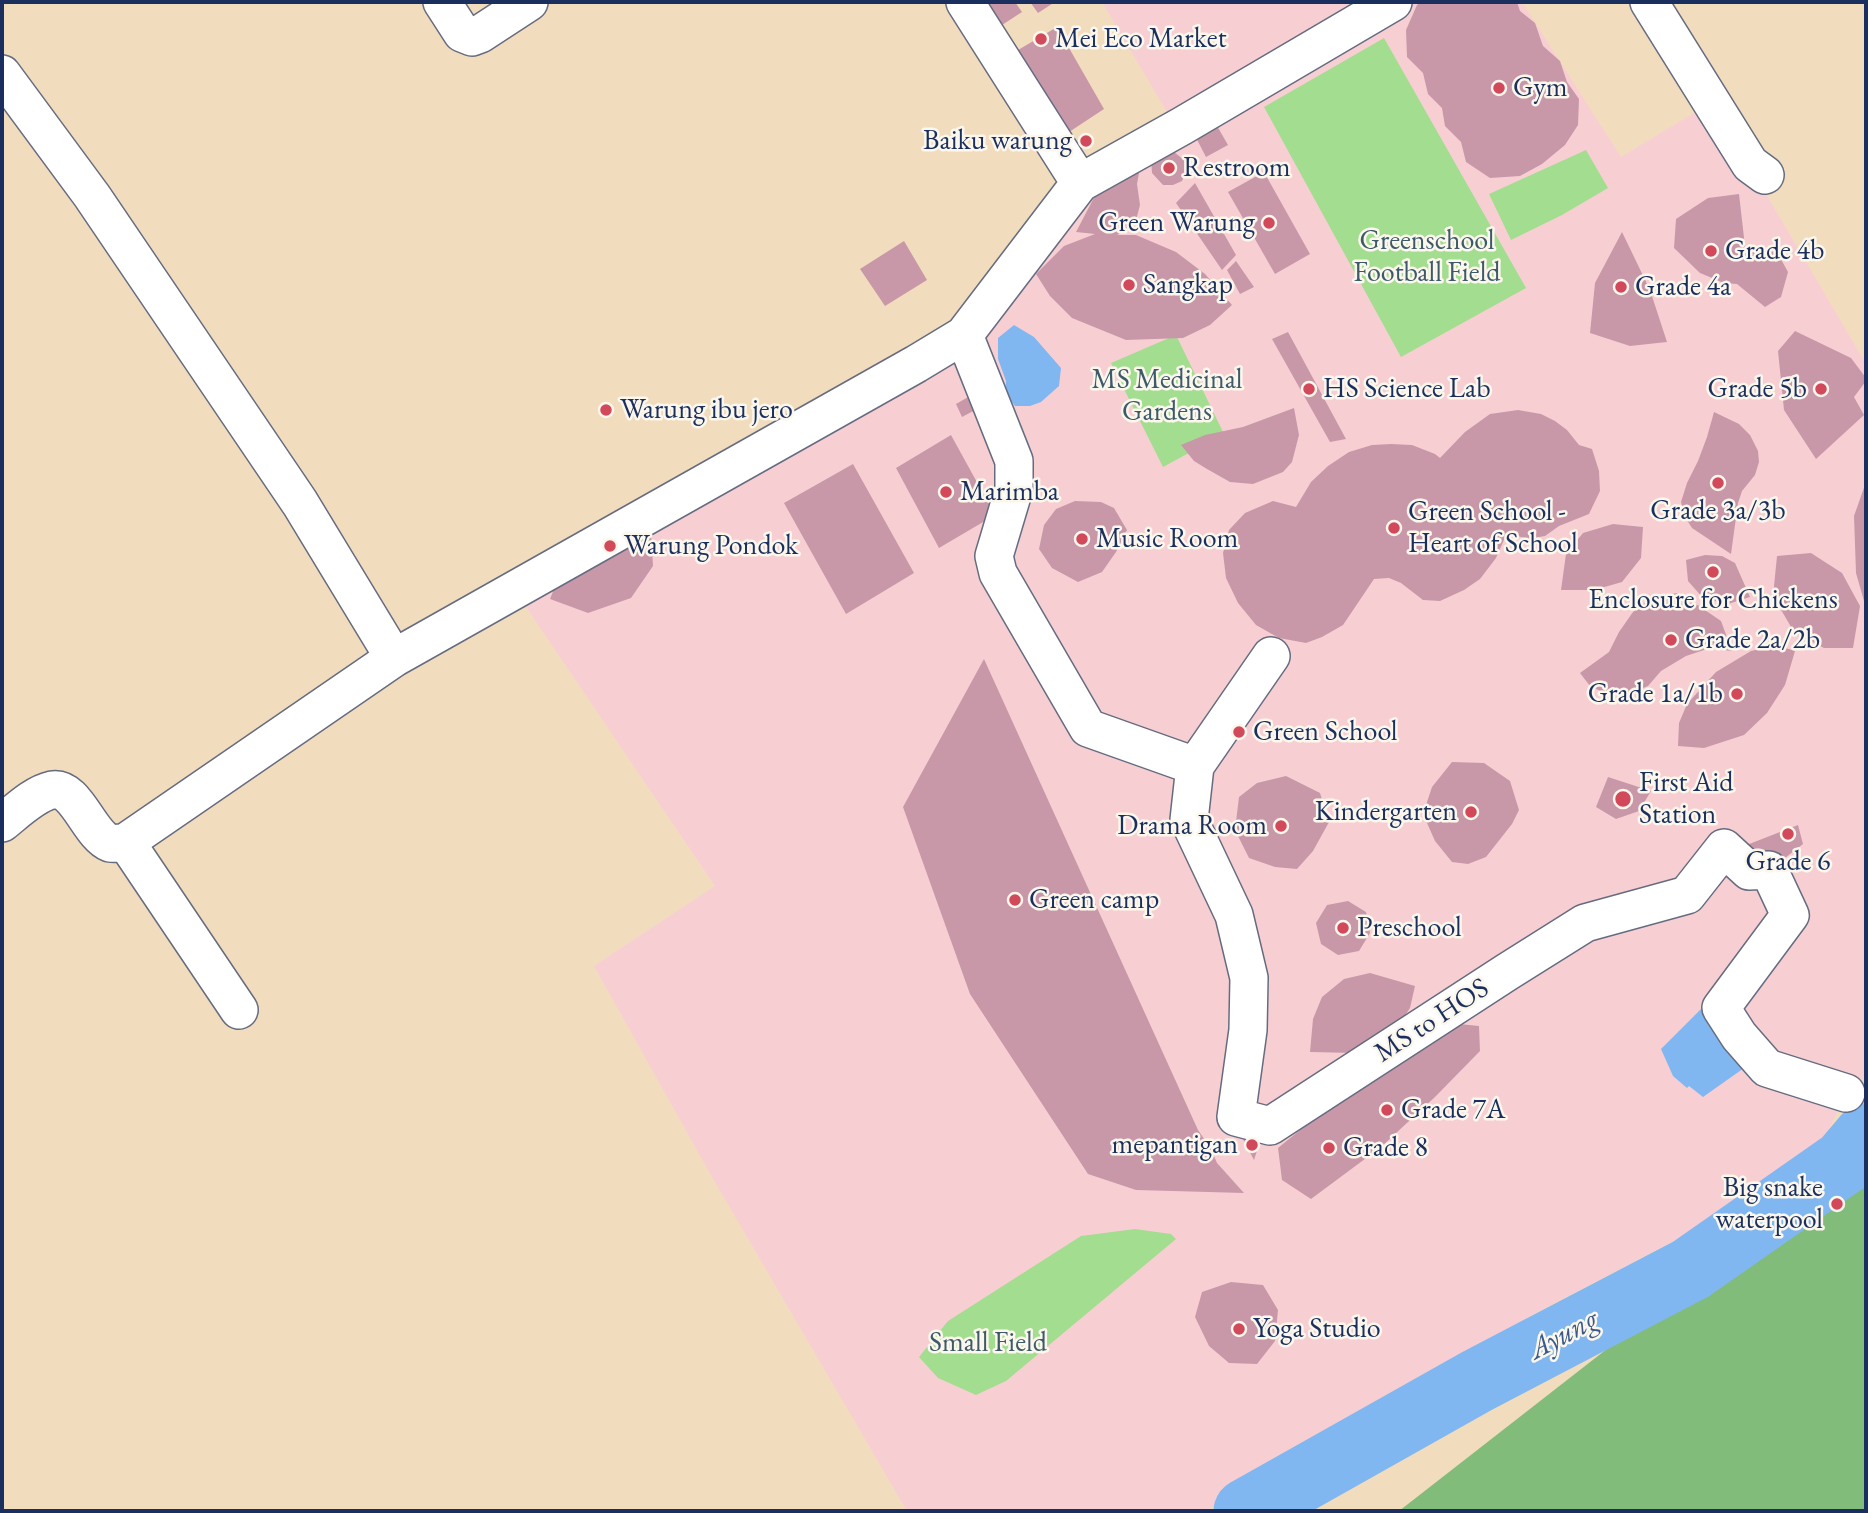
<!DOCTYPE html>
<style>
body{margin:0}
#map{position:relative;width:1868px;height:1513px;overflow:hidden;background:#f2dcbe;font-family:"EB Garamond",serif}
canvas{display:block}
.frame{position:absolute;inset:0;border:4px solid #1b2f5e;pointer-events:none}
</style>
<div id="map">
<canvas width="1868" height="1513"></canvas>
<div class="frame"></div>
</div>
<script>
const ctx = document.querySelector('canvas').getContext('2d');
ctx.lineJoin = 'round';
function fill(path, color) {
  ctx.fillStyle = color;
  ctx.fill(path, 'evenodd');
}
function strokePath(path, color, width, dash) {
  ctx.strokeStyle = color;
  ctx.lineWidth = width;
  ctx.lineCap = dash ? 'butt' : 'round';
  ctx.setLineDash(dash || []);
  ctx.stroke(path);
}
function label(font, color, halo, rows, align = 'center') {
  ctx.font = font + ' "EB Garamond",serif';
  ctx.lineWidth = 5;
  ctx.setLineDash([]);
  ctx.textBaseline = 'middle';
  ctx.strokeStyle = halo;
  ctx.fillStyle = color;
  for (const [text, x, y, turn = 0] of rows) {
    ctx.save();
    ctx.translate(x, y);
    ctx.rotate((+turn || 0) * Math.PI / 180);
    ctx.textAlign = isNaN(turn) ? turn : align;
    if (halo) ctx.strokeText(text, 0, 0);
    ctx.fillText(text, 0, 0);
    ctx.restore();
  }
}
fill(new Path2D(`
 M1102 2H1522L1621 157 1712 102 1866 364V1077L1846 1093 1826 1136 1714 1220 1538 1312 1305 1445 1207 1511H907L712 1177 594 966 715 886 507 579 953 323 1070 168 1167 112Z`), '#f7cfd3');
fill(new Path2D(`
 M1384 38 1526 288 1401 357 1264 107Z
 M1586 150 1608 188 1562 215 1511 240 1489 194Z
 M1176 335 1224 434 1163 467 1111 363Z
 M1135 1229 1171 1234 1176 1239 1006 1381 976 1395 938 1378 919 1357 948 1321 1081 1236Z`), '#a3dd90');
fill(new Path2D(`
 M1866 1147V1511H1399Z`), '#82bc7a');
fill(new Path2D(`
 M1014 325 1034 337 1061 368 1059 386 1041 402 1030 406H1015L1005 393 1006 381 998 359V338Z
 M1708 1002 1754 1061 1703 1097 1689 1086 1687 1088 1673 1076 1661 1049Z`), '#81b7f0');
strokePath(new Path2D(`
 M1246 1511 1477 1381 1691 1269 1844 1162 1866 1136`), '#81b7f0', 65);
fill(new Path2D(`
 M984 2H1015L1022 12 999 27Z
 M1030 2H1055L1038 13Z
 M1421 2H1517L1520 11 1535 23 1543 46 1560 61 1567 82 1579 99 1578 125 1565 145 1542 164 1520 176 1490 178 1466 162 1461 142 1445 126 1442 108 1428 94 1423 73 1407 57 1406 30 1417 5Z
 M1057 27 1104 109 1063 136 1013 53Z
 M1213 119 1228 145 1206 157 1192 130Z
 M1169 148 1189 164 1182 181 1173 185H1163L1152 173 1151 158Z
 M1141 162 1137 184 1140 205 1135 224 1117 235H1136L1176 252 1205 274 1232 305 1210 325 1183 338 1126 340 1072 318 1050 296 1036 274 1064 246 1095 234 1076 232 1098 190Z
 M1264 172 1310 254 1275 274 1228 192Z
 M1195 183 1236 255 1222 270 1176 203Z
 M1739 194 1746 255 1757 250 1777 252 1788 272 1781 297 1765 307 1737 284 1724 283 1700 273 1674 248 1676 219 1708 198Z
 M1622 232 1650 290 1667 342 1630 346 1590 333 1595 283Z
 M904 241 927 280 885 306 860 269Z
 M1236 261 1254 287 1240 294 1227 270Z
 M1795 331 1851 358 1866 378V381L1854 397 1864 415 1816 459 1784 410 1778 351Z
 M1288 332 1346 439 1330 442 1272 339Z
 M970 396 977 409 962 417 956 404Z
 M1294 408 1299 435 1292 462 1283 472 1253 484 1230 482 1207 469 1194 461 1181 445 1205 435 1243 427Z
 M1518 410 1541 414 1555 421 1567 430 1579 445 1592 449 1599 471 1600 491 1589 514 1559 526 1545 536 1528 539 1507 533 1496 558 1480 579 1464 590 1440 601 1423 600 1401 583 1389 578 1374 579 1343 625 1322 637 1306 643 1279 638 1256 625 1238 603 1226 578 1223 553 1229 530 1245 513 1273 501 1296 507 1311 482 1328 466 1349 452 1372 445 1391 444 1412 445 1435 454 1440 458 1465 432 1490 414Z
 M1714 412 1739 424 1750 435 1758 451 1759 462 1755 475 1742 491 1738 503 1731 554 1692 528 1685 517 1681 502 1687 483 1698 461 1707 437Z
 M951 435 995 515 939 548 896 468Z
 M853 464 914 573 846 614 784 503Z
 M1866 482V597L1864 601 1856 573 1854 516Z
 M1075 501 1101 502 1114 508 1127 530 1116 552 1102 572 1078 582 1052 568 1039 549 1044 525 1056 509Z
 M1613 524 1643 527 1641 558 1622 582 1594 590H1561L1566 554 1583 533Z
 M651 533 653 566 631 598 588 613 550 599 556 584Z
 M1811 553 1842 573 1860 606 1853 648H1824L1794 632 1773 596 1777 556Z
 M1705 555 1722 556 1735 563 1750 597 1728 604 1703 598 1688 581 1686 560Z
 M1680 593 1721 621 1732 651 1710 648 1686 656 1661 671 1648 686 1627 695 1607 694 1590 686 1580 673 1609 652 1619 632 1633 612 1655 595Z
 M1776 645 1795 651 1785 685 1767 713 1744 735 1704 748 1678 746 1679 723 1687 704 1716 672 1751 651Z
 M984 659 1198 1130 1211 1149 1217 1163 1244 1193 1136 1190 1088 1174 970 994 903 807Z
 M1452 762 1484 763 1510 781 1519 810 1512 824 1486 857 1468 864 1452 862 1435 841 1423 814 1432 787Z
 M1286 776 1320 793 1329 822 1313 851 1297 869 1275 867 1249 858 1235 830 1239 797 1257 783Z
 M1608 777 1651 791 1639 811 1616 819 1596 807Z
 M1798 825 1803 844 1781 861H1751L1744 846Z
 M1348 901 1366 912 1370 933 1359 951 1338 955 1321 944 1316 923 1327 905Z
 M1370 973 1415 986 1410 1008 1394 1032 1355 1053 1310 1052 1313 1019 1322 997 1344 979Z
 M1459 1024 1479 1026 1480 1051 1435 1097 1381 1147 1311 1199 1282 1180 1278 1148 1342 1096Z
 M1233 1120 1264 1129 1254 1160Z
 M1231 1282 1263 1285 1278 1310 1275 1341 1257 1364 1229 1363 1209 1346 1195 1317 1202 1292Z`), '#c898a9');
const minor = new Path2D(`
 M442 2 462 33 472 37 480 34 529 2
 M965 2 1080 183
 M1649 2 1750 164 1765 175
 M2 74 92 196 300 503 394 658 916 364 964 335 1080 183 1182 126 1393 2
 M964 335 1014 461V489L994 556 998 573 1088 728 1195 766
 M1271 656 1195 766 1189 820 1234 915 1249 978 1248 1030 1236 1117 1270 1126 1507 972 1585 923 1687 895 1724 848 1749 871 1769 870 1790 915 1721 1008 1739 1036 1767 1068 1846 1093
 M2 823C16 812 34 794 52 790 76 785 89 835 110 843 115 844 120 843 126 842L394 658
 M126 842 239 1010`);
strokePath(minor, '#666c80', 40);
strokePath(minor, '#fff', 37);
for (const [x, y, r, color] of [
 [1041,39,7,"#d1495b"],
 [1499,88,7,"#d1495b"],
 [1086,141,7,"#d1495b"],
 [1169,168,7,"#d1495b"],
 [1269,223,7,"#d1495b"],
 [1711,251,7,"#d1495b"],
 [1129,285,7,"#d1495b"],
 [1621,287,7,"#d1495b"],
 [1309,389,7,"#d1495b"],
 [1821,389,7,"#d1495b"],
 [606,410,7,"#d1495b"],
 [1718,483,7,"#d1495b"],
 [946,492,7,"#d1495b"],
 [1394,528,7,"#d1495b"],
 [1082,539,7,"#d1495b"],
 [610,546,7,"#d1495b"],
 [1713,572,7,"#d1495b"],
 [1671,640,7,"#d1495b"],
 [1737,694,7,"#d1495b"],
 [1239,732,7,"#d1495b"],
 [1623,799,9,"#d1495b"],
 [1471,812,7,"#d1495b"],
 [1281,826,7,"#d1495b"],
 [1788,834,7,"#d1495b"],
 [1015,900,7,"#d1495b"],
 [1343,928,7,"#d1495b"],
 [1387,1110,7,"#d1495b"],
 [1252,1145,7,"#d1495b"],
 [1329,1148,7,"#d1495b"],
 [1837,1204,7,"#d1495b"],
 [1239,1329,7,"#d1495b"]
]) {
  const dot = new Path2D();
  dot.arc(x, y, r, 0, 2 * Math.PI);
  ctx.fillStyle = color;
  ctx.fill(dot);
  strokePath(dot, '#fbf7ec', 2.5);
}
label('28px', '#1b2f5e', '#fbf7ec', [
 ["Mei Eco Market",1055,39],
 ["Gym",1513,88],
 ["Baiku warung",1072,141,"right"],
 ["Restroom",1183,168],
 ["Green Warung",1255,223,"right"],
 ["Grade 4b",1725,251],
 ["Sangkap",1143,285],
 ["Grade 4a",1635,287],
 ["HS Science Lab",1323,389],
 ["Grade 5b",1807,389,"right"],
 ["Warung ibu jero",620,410],
 ["Marimba",960,492],
 ["Grade 3a/3b",1718,511,"center"],
 ["Green School -",1408,512],
 ["Heart of School",1408,544],
 ["Music Room",1096,539],
 ["Warung Pondok",624,546],
 ["Enclosure for Chickens",1713,600,"center"],
 ["Grade 2a/2b",1685,640],
 ["Grade 1a/1b",1723,694,"right"],
 ["Green School",1253,732],
 ["First Aid",1639,783],
 ["Station",1639,815],
 ["Kindergarten",1457,812,"right"],
 ["Drama Room",1267,826,"right"],
 ["Grade 6",1788,862,"center"],
 ["Green camp",1029,900],
 ["Preschool",1357,928],
 ["Grade 7A",1401,1110],
 ["mepantigan",1238,1145,"right"],
 ["Grade 8",1343,1148],
 ["Big snake",1823,1188,"right"],
 ["waterpool",1823,1220,"right"],
 ["Yoga Studio",1253,1329]
], 'left');
label('28px', '#3d5a6a', '#fbf7ec', [
 ["Greenschool",1427,241],
 ["Football Field",1427,273],
 ["MS Medicinal",1167,380],
 ["Gardens",1167,412],
 ["Small Field",988,1343]
]);
label('28px', '#1b2f5e', '#fbf7ec', [
 ["MS to HOS",1432,1021,-33]
]);
label('italic 30px', '#3a588a', '#fbf7ec', [
 ["Ayung",1564,1335,-28]
]);
</script>
